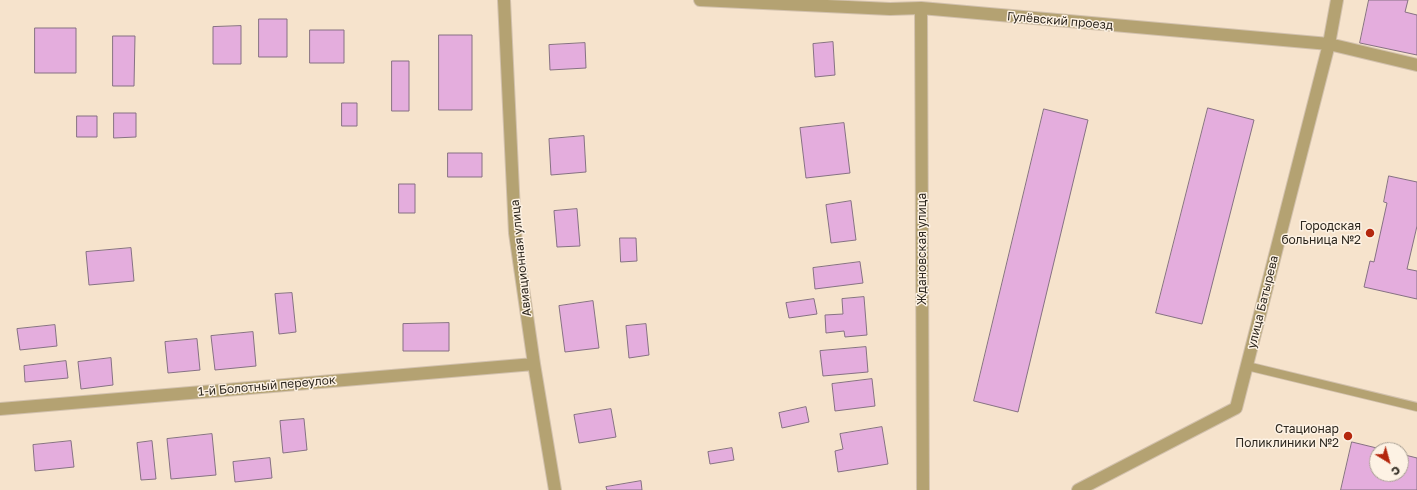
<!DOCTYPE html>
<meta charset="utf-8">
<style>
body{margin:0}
#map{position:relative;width:1417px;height:490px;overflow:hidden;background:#f6e3cc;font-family:"Golos Text",sans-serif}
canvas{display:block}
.north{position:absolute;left:1369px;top:442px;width:40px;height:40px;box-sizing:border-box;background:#fdf2e4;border:1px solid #aaa195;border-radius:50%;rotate:143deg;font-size:11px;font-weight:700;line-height:16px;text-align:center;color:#2d271e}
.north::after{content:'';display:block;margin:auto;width:14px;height:18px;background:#b4270d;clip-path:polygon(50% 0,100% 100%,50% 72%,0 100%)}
</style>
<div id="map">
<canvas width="1417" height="490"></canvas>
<div class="north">С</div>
</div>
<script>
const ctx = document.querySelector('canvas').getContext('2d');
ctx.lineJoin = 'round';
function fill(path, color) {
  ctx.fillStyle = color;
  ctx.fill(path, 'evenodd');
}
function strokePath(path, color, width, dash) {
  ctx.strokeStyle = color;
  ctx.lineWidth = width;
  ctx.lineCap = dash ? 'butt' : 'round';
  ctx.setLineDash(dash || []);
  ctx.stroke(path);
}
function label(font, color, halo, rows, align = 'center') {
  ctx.font = font + ' "Golos Text",sans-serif';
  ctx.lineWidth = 3;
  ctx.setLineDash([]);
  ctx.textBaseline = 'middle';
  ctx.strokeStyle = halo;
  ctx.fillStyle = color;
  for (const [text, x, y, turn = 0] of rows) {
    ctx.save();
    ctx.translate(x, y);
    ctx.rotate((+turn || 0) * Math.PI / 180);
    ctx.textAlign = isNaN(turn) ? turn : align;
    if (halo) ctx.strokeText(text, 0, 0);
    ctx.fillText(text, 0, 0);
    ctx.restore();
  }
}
const building = new Path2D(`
 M1369 0H1408L1405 12 1417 15V55L1360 43Z
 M259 19H287V57H259Z
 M241 26V64H213V27Z
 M35 28H76V73H35Z
 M310 30H344V63H310Z
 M439 35H472V110H439Z
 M113 36H135L134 86H113Z
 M833 42 835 75 815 77 813 44Z
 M585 43 586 68 550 70 549 45Z
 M392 61H409V111H392Z
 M342 103H357V126H342Z
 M1208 108 1254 120 1202 324 1156 313Z
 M1044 109 1088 120 1018 412 974 401Z
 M114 113H136V137L114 138Z
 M77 116H97V137H77Z
 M844 123 850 173 806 178 800 128Z
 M584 136 586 172 551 175 549 139Z
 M448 153H482V177H448Z
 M1389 176 1417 182V226L1407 269 1417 271V299L1364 287 1370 261 1374 262 1387 203 1384 202Z
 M399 184H415V213H399Z
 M851 201 856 240 831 243 826 205Z
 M577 209 580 246 557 247 554 211Z
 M620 238H636L637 261 621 262Z
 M131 248 134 281 89 285 86 252Z
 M860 262 863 283 815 289 813 268Z
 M292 293 296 332 279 334 275 294Z
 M864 297 867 335 845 337 844 331 826 333 825 315 843 314 842 299Z
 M814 299 817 314 789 318 786 303Z
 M593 301 599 348 565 352 559 306Z
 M449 323V351H403V324Z
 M646 324 649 355 629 358 626 326Z
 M55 325 57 346 20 350 17 329Z
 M253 332 256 366 215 370 211 336Z
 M197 339 200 370 168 373 165 342Z
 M866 347 868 372 823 376 820 351Z
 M111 358 113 385 81 389 78 362Z
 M66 361 68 378 25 382 24 366Z
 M872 379 875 406 835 411 832 384Z
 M806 407 809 422 782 428 779 413Z
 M611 409 616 437 579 443 574 415Z
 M304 419 307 450 283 453 280 421Z
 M882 427 888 464 838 472 835 451 843 449 840 434Z
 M212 434 216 475 171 479 167 439Z
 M71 441 74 467 35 471 33 445Z
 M152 441 156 479 141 480 137 443Z
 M1352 442 1385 450H1377V474H1401V454L1417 458V490H1341Z
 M732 448 734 460 710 464 708 452Z
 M270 458 272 478 235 482 233 462Z
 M641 481 642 490H607L606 487Z`);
fill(building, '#e4addd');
strokePath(building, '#867183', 1);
const lane = new Path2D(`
 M1247 366 1417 407`);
const street = new Path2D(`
 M504 0 515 233 534 364 555 490
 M700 0 890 9 921 8 1329 44 1417 65
 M921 8 923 490
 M0 409 534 364
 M1078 490 1236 408 1329 44 1337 0`);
strokePath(lane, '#d2c1ad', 10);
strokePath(street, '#d2c1ad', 14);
strokePath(lane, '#b4a272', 8);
strokePath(street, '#b4a272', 12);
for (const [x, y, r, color] of [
 [1370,233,5,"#b4270d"],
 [1348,436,5,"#b4270d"]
]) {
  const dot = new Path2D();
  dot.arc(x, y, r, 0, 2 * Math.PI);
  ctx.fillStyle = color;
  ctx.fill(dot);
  strokePath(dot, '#fdf2e4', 1.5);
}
label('12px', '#2d271e', '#fdf2e4', [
 ["Гулёвский проезд",1060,21,5],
 ["Ждановская улица",922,249,-90],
 ["Авиационная улица",521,258,-96],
 ["улица Батырева",1263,302,-76],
 ["1-й Болотный переулок",267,386,-5]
]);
label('12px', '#2d271e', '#fdf2e4', [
 ["Городская",1361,226],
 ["больница №2",1361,240],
 ["Стационар",1339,429],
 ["Поликлиники №2",1339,443]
], 'right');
</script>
